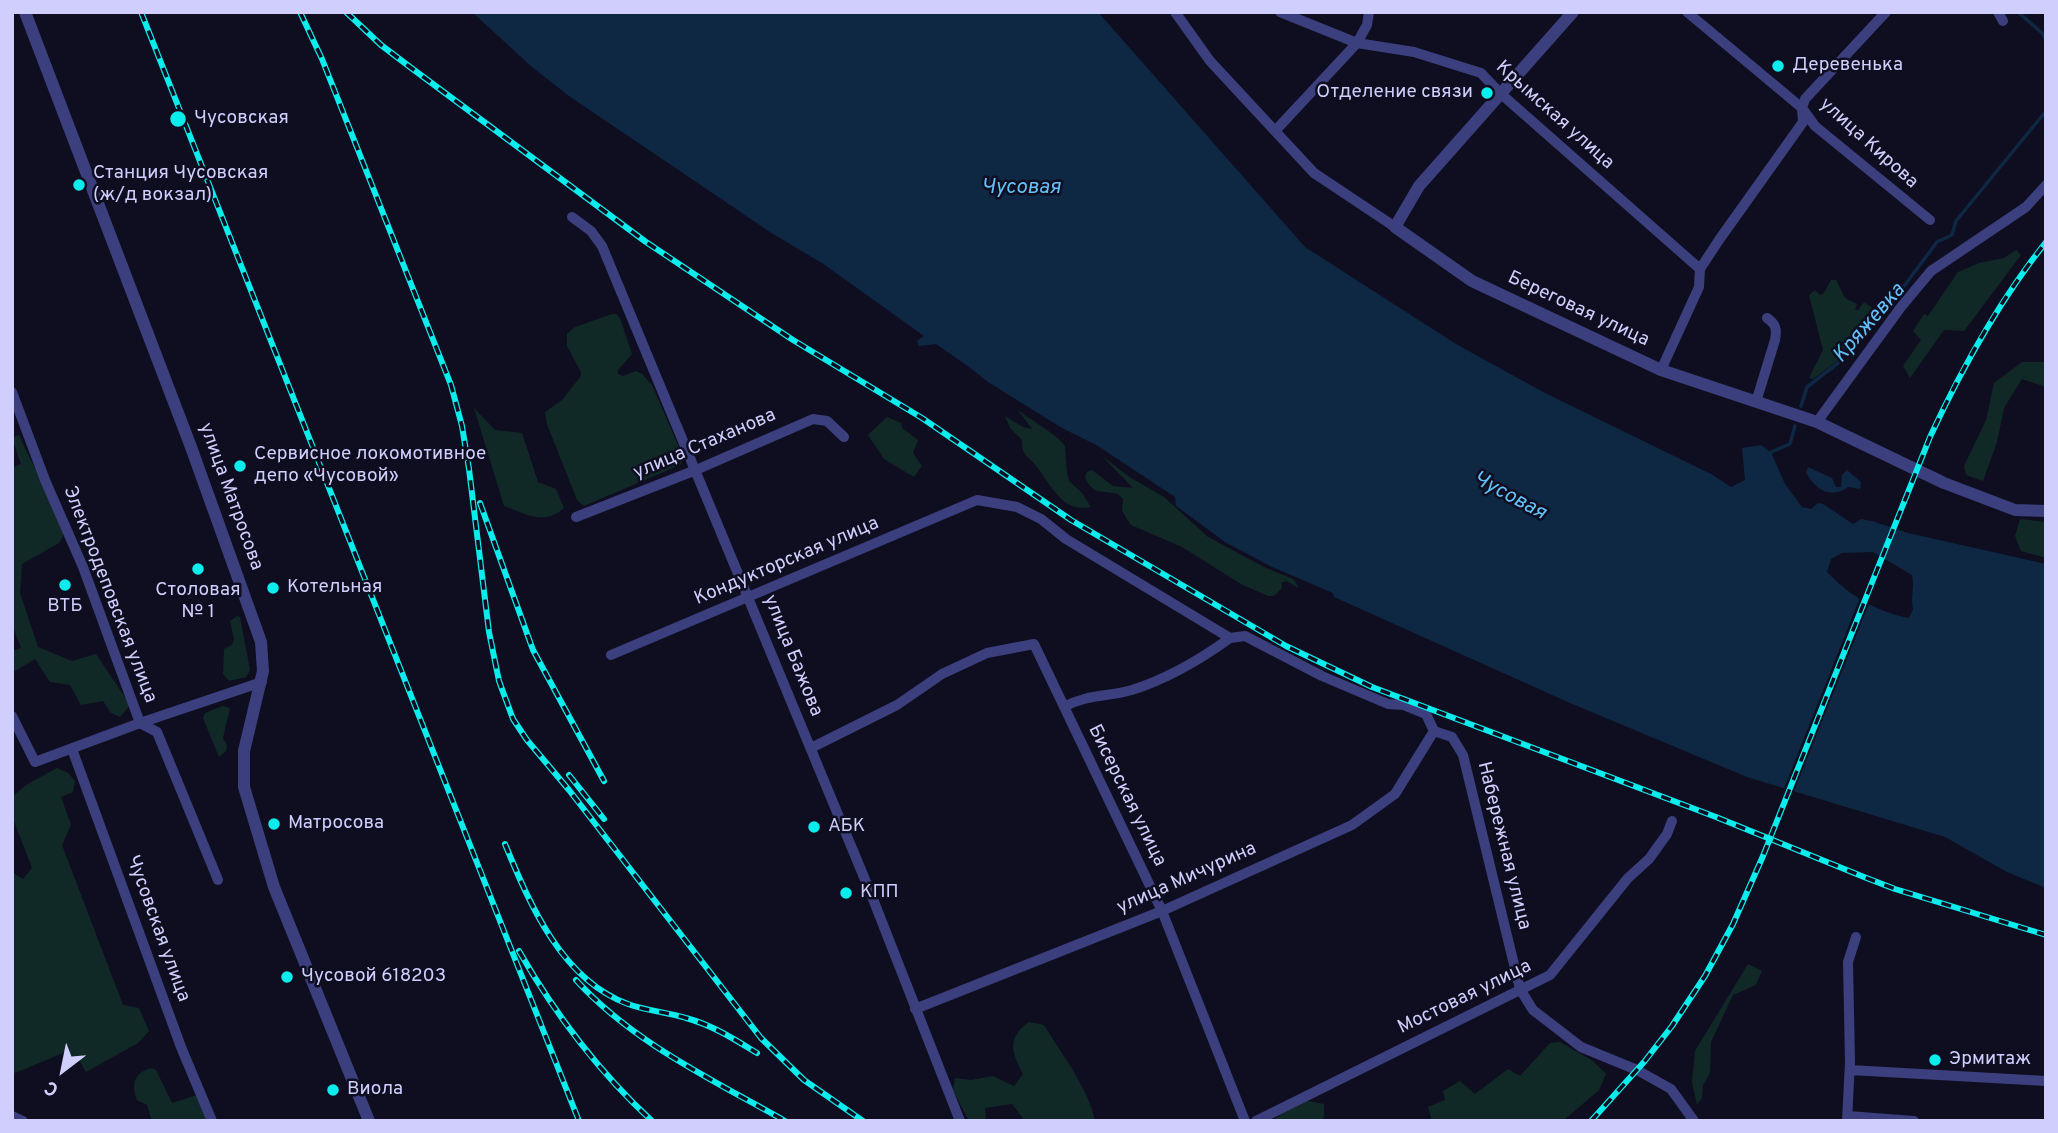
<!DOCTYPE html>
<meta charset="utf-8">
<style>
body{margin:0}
#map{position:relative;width:2058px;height:1133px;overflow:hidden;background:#0f0e20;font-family:Overpass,sans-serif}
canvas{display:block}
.frame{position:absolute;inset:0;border:14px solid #cfcefd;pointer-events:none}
.north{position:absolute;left:28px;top:1035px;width:70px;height:70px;-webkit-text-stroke:5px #0f0e20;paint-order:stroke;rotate:212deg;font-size:19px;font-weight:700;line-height:28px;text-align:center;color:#cfcefd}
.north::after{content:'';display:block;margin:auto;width:24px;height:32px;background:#cfcefd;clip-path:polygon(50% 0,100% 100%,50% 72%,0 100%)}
</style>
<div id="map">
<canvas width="2058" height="1133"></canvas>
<div class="frame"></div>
<div class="north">С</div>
</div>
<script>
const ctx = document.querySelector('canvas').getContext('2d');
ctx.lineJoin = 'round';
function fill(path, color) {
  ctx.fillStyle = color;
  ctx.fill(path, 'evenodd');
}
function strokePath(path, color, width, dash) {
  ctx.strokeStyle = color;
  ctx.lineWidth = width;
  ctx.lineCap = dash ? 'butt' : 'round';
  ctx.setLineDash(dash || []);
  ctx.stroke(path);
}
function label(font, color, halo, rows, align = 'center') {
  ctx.font = font + ' Overpass,sans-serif';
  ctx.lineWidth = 5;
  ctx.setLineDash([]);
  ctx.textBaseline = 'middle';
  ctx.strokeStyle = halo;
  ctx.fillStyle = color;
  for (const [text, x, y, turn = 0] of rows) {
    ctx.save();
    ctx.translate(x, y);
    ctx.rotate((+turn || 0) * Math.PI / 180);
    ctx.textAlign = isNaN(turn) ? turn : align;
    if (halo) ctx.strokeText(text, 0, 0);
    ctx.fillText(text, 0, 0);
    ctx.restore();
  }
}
fill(new Path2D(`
 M2016 250 2021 255 1964 331 1944 330 1910 378 1903 366 1921 340 1913 331 1924 314 1928 316 1958 272 1979 263 2004 258Z
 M1831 280H1836L1845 298 1857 304 1855 310H1858L1864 302 1874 309 1877 318 1851 338 1837 361 1813 379 1809 378 1823 350 1809 295 1815 290 1820 295 1824 293Z
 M612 314H616L620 318 632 354 618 370V374L623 376 636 371 642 374 652 385 684 459 681 464 675 467 584 506 577 500 547 424 545 412 562 400 581 376V372L567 346V334L575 327Z
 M2022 362H2046V387L2022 379 2004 408 1997 442 1983 481 1966 475 1964 466 1986 420 1994 383Z
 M474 408 495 430 522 433 538 482 556 489 564 508C543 526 527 514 504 506Z
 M1017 409C1026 417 1064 439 1065 447 1066 458 1066 469 1069 481L1082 493 1091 507C1062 513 1052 486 1037 467 1028 454 1022 459 1022 440L1010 428 1005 416 1023 427 1032 429Z
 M887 417 901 423 902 428 918 440 913 453 922 466 914 477 884 459 868 435Z
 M19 435C33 468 54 499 64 534L59 543 22 564 20 593 38 647 72 661 96 654 130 705 120 717 111 713 103 701 81 705 70 685 50 682 35 659 15 671 12 666V651L21 648 12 624V468L21 464 12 438Z
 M1102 456 1131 478 1164 497 1208 537 1264 567 1293 579 1299 588 1286 581 1281 583 1282 588 1274 596H1268L1241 584 1182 547 1131 525 1122 511 1123 499 1118 494C1102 490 1093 496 1085 477L1087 472 1092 470 1113 486 1133 488Z
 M2020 519 2046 522V558L2021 551 2015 536Z
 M237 616 240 617 250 670 246 677 229 681 223 674 224 649 232 645 234 639 230 621Z
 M223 706 230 708 223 738 227 746 226 751 219 757 203 718 205 713Z
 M57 768 68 773 75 781 73 792 61 797 71 825 62 845 123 1005 139 1008 149 1031 138 1043 86 1072 77 1057 63 1053 15 1073 12 1064V872L23 879 32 868 12 816 14 810 12 797 26 785Z
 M1748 964 1762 971 1756 985 1733 995 1711 1042 1710 1073 1703 1085 1702 1098 1697 1105 1692 1082 1695 1051Z
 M1029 1022 1044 1025C1061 1053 1089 1089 1095 1121H1025L1012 1104 985 1108 986 1121H969L953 1090 955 1078 971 1080 993 1076 1014 1086 1023 1074C1012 1053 1006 1038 1029 1022Z
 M1560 1042 1593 1061 1606 1074 1599 1090 1563 1121H1432L1428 1107 1445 1100 1443 1091 1460 1081 1475 1094 1508 1069 1520 1076 1550 1043Z
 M151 1068 156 1070 172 1103 197 1095 208 1121H152L147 1105 137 1100C131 1084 134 1073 151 1068Z
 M1307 1101 1324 1104V1116L1322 1121H1272L1293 1106Z`), '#112926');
fill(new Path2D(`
 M472 12H1098L1305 247 1456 344 1545 393 1713 475 1731 487 1745 480 1742 448 1761 445 1771 452 1785 484 1802 507 1811 509 1818 503 1823 504 1853 524 1861 519 1872 521 1908 533 2046 564V888L2007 872 1945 837 1747 777 1570 703 1334 597 1333 593 1270 566 1225 542 1176 506 1175 497 1098 446 1062 428 988 382 969 367 936 344 919 346 917 341 924 336 822 263 773 234 569 96 532 67ZM1873 552 1912 575C1915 587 1910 597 1913 609L1909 618C1876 612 1849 595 1827 572L1831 559 1842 553Z
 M1808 467 1832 478 1836 487H1841L1842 475 1847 470 1861 482 1860 489 1848 487C1831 500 1814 489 1806 472Z`), '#0e2743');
fill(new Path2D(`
 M1861 595 1870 601 1793 794 1783 791Z`), '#0f0e20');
strokePath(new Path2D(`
 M2018 12 2042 33 2046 40
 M1801 406 1807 387 1838 363 1852 338 1881 317 1937 242 1952 235 1956 221 2046 111
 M1769 456 1771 452 1790 444 1795 426`), '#0e2743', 3.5);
strokePath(new Path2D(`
 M1175 12 1210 61 1314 173 1395 227
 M1280 12 1357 43 1414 52 1481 73 1500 93 1700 269
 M1687 12 1802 108 1815 126 1930 220
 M1998 12 2003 21
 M1275 131 1357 43 1367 25 1369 12
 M572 217 591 231 602 246 871 894 960 1121
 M1661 370 1699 287 1700 269 1719 240 1803 122 1802 108 1805 99 1886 12
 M12 392 45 480 83 567 140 723 157 732 218 880
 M1756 402 1775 340C1777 329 1776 324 1767 318
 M1817 422 1901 307 1931 271 2026 207 2046 185
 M576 517 696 470 813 419 827 421 844 437
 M611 655 977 500 1017 507 1041 519 1066 539 1230 638 1245 636 1322 676 1388 704 1404 705 1426 714 1434 731 1452 737 1463 755 1520 989 1533 1010 1581 1047 1637 1070 1671 1089 1694 1121
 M1064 707C1087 694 1108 697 1132 690 1167 679 1201 659 1230 638
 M12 716 35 762 140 723 262 682
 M811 748 897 705 942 674 987 653 1034 644 1162 911 1245 1121
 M72 749 181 1047 212 1121
 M915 1009 1162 911 1352 825 1395 794 1434 731
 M1850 1070 2046 1081
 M12 1116 23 1121
 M1848 1116 1914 1121
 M1256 1121 1550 975 1628 878 1649 859 1667 834 1672 821
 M1847 1121 1850 1062 1848 962 1856 937`), '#3b3f7d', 10);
strokePath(new Path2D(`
 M25 12 191 447 261 642 263 671 244 751V787L274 887 369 1121
 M1573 12 1419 186 1395 227 1472 281 1661 370 1817 422 1944 483 2015 510 2046 511`), '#3b3f7d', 12);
const rail = new Path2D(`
 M141 12 579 1121
 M300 12 322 59 451 385 462 426 469 469 489 632 499 681 513 719 527 740 569 790 761 1038 804 1080 863 1121
 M346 12 381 45 410 67 646 242 793 340 922 418 1071 520 1286 646 1372 687 1716 817 1864 877 1895 889 2046 935
 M480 503 533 650 604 781
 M569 775 604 819
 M505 844C530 905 562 980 628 1004 647 1011 667 1012 686 1018 712 1025 734 1039 757 1053
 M519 951C555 1014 598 1071 652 1121
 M576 980C632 1042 713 1080 785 1121
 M1591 1121 1644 1062 1672 1026 1705 976 1733 924 1763 856 1930 437C1962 368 1998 302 2046 242`);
strokePath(rail, '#0beced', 6);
strokePath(rail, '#0f0e20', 3.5, [10]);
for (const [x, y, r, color] of [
 [1778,66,7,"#0beced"],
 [1487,93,7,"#0beced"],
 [178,119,9,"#0beced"],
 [79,185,7,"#0beced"],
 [240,466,7,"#0beced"],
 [198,569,7,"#0beced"],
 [65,585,7,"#0beced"],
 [273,588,7,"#0beced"],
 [274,824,7,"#0beced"],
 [814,827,7,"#0beced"],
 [846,893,7,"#0beced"],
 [287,977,7,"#0beced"],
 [1935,1060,7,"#0beced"],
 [333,1090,7,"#0beced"]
]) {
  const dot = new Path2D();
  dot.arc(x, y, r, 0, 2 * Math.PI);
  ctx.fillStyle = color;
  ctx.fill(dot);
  strokePath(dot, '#0f0e20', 2.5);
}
label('19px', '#cfcefd', '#0f0e20', [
 ["Деревенька",1792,66],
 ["Отделение связи",1473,93,"right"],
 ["Чусовская",194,119],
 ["Станция Чусовская",93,174],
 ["(ж/д вокзал)",93,196],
 ["Сервисное локомотивное",254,455],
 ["депо «Чусовой»",254,477],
 ["Котельная",287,588],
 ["Столовая",198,591,"center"],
 ["№ 1",198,613,"center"],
 ["ВТБ",65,607,"center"],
 ["Матросова",288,824],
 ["АБК",828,827],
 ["КПП",860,893],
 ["Чусовой 618203",301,977],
 ["Эрмитаж",1949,1060],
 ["Виола",347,1090]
], 'left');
label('19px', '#cfcefd', '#0f0e20', [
 ["Крымская улица",1554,116,42],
 ["улица Кирова",1868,144,42],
 ["Береговая улица",1578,310,25],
 ["улица Стаханова",705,445,-23],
 ["улица Матросова",230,497,70],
 ["Кондукторская улица",787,562,-23],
 ["Электродеповская улица",109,595,69],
 ["улица Бажова",792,656,68],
 ["Бисерская улица",1126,796,64],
 ["Набережная улица",1503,846,76],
 ["улица Мичурина",1187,879,-24],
 ["Чусовская улица",157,929,70],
 ["Мостовая улица",1465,998,-26]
]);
label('italic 21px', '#61c1f8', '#0f0e20', [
 ["Чусовая",1021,189],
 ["Кряжевка",1870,324,-49],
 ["Чусовая",1509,497,28]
]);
</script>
